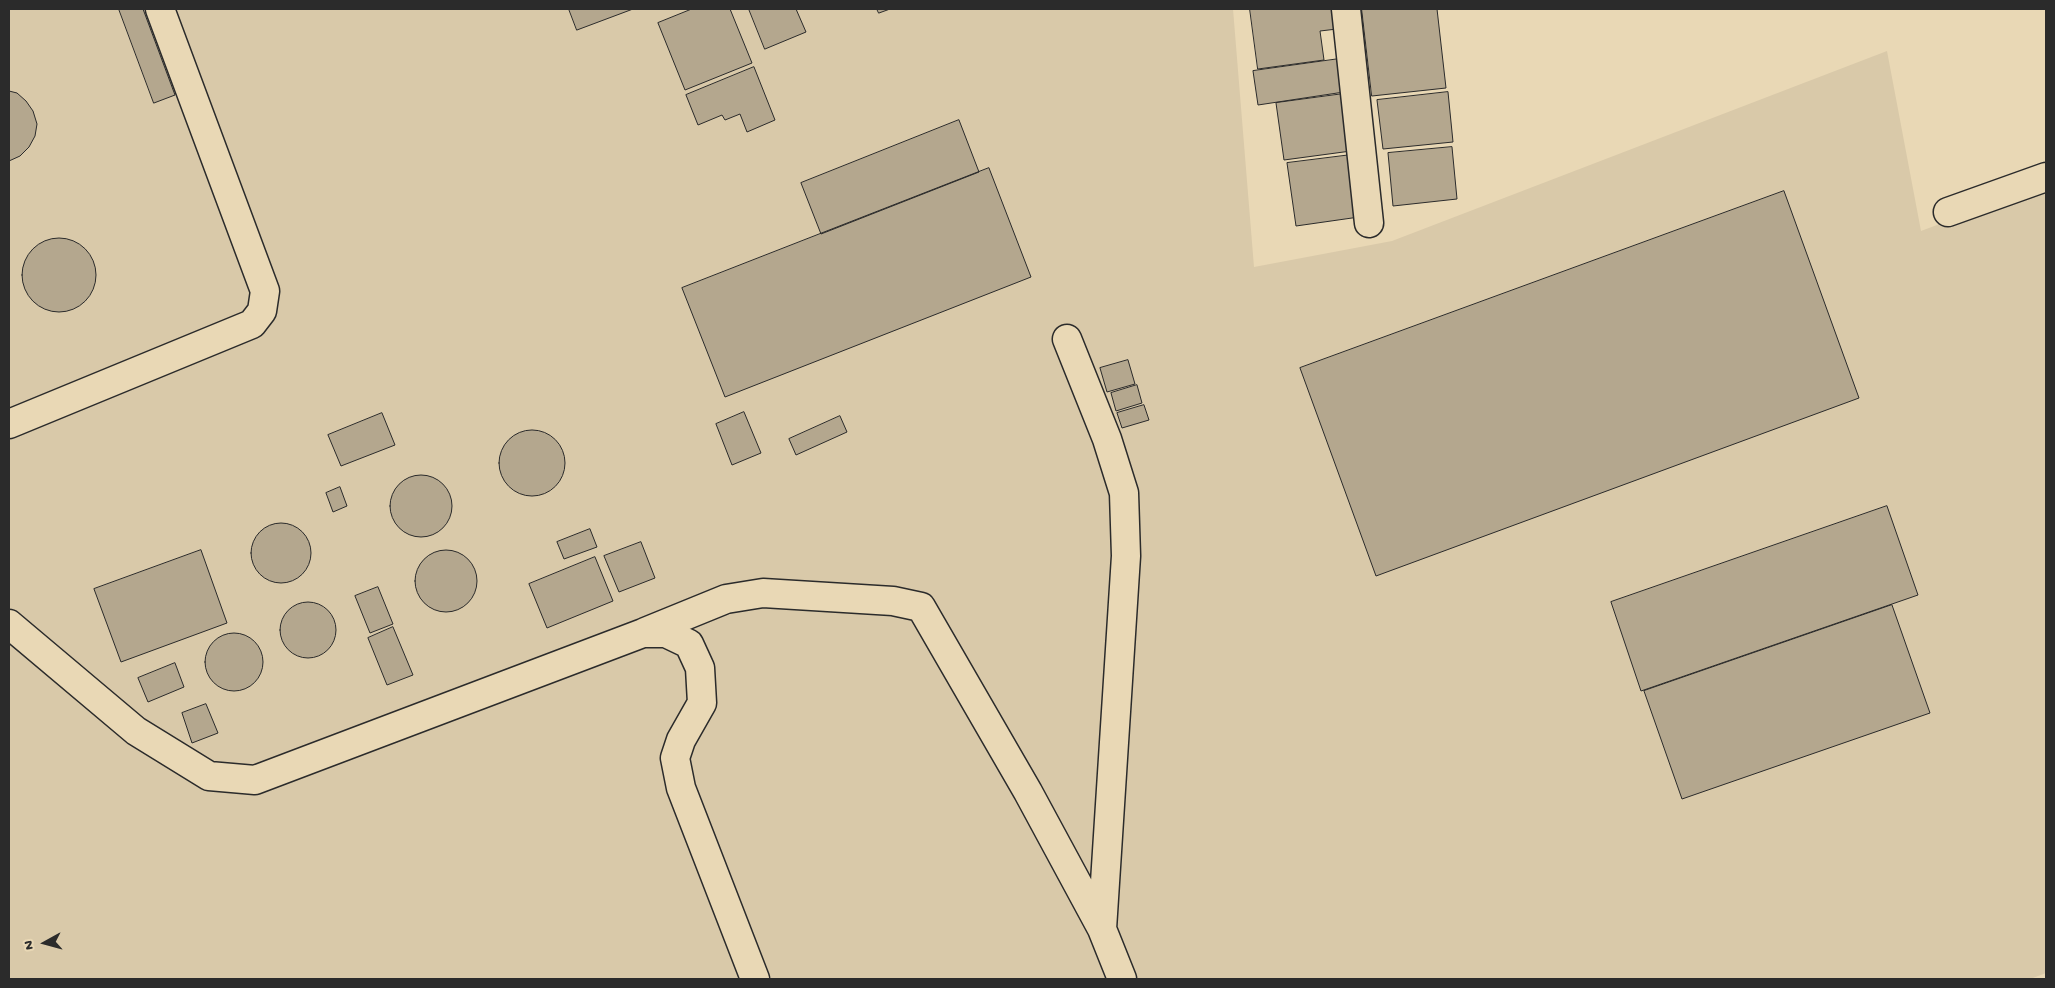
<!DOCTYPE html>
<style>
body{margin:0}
#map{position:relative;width:2055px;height:988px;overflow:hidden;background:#e9d8b5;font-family:"Gochi Hand",sans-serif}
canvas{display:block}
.frame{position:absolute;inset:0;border:10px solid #2b2b2b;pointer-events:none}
.north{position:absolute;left:20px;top:918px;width:50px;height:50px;-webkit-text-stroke:4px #e9d8b5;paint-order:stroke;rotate:263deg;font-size:14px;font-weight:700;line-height:20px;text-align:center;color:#2b2b2b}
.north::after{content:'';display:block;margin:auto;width:18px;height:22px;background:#2b2b2b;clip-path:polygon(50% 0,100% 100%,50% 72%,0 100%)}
</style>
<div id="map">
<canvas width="2055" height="988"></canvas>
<div class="frame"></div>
<div class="north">N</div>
</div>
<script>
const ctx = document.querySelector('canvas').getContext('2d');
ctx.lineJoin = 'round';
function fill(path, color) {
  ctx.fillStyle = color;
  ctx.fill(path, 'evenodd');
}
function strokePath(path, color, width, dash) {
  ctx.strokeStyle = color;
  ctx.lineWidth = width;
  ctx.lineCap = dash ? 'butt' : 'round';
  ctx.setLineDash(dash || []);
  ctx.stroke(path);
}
fill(new Path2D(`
 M9 9H1233L1254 267 1392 241 1887 51 1921 231 2046 184V973L2030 979H9Z`), '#d9c9a9');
const building = new Path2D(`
 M119 9H143L175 95 154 103Z
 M569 9H633L577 30Z
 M692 9H730L752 63 685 90 658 23Z
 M749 9H796L806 32 765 49Z
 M877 9H890L879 13Z
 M1250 9H1334L1337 29 1320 31 1324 60 1258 69Z
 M1362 9H1437L1446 88 1372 96Z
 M1339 59 1344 92 1258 105 1253 71Z
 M754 67 775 120 747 132 740 114 725 120 722 115 698 125 686 95Z
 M9 91 17 93 26 101 33 111 37 124 35 136 29 147 20 156 9 161Z
 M1448 92 1453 142 1383 149 1377 100Z
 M1343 94 1351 151 1284 160 1276 103Z
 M959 120 979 172 821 234 801 183Z
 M1452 147 1457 199 1393 206 1388 153Z
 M1351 155 1359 217 1296 226 1287 163Z
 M989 168 1031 277 725 397 682 288Z
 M1784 191 1859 398 1376 576 1300 368Z
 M22 275a37 37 0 1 1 74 0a37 37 0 1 1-74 0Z
 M1128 360 1135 384 1107 392 1100 368Z
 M1137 385 1142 403 1116 411 1111 393Z
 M1144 405 1149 420 1122 428 1117 413Z
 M744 412 761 453 732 465 716 424Z
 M382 413 395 445 341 466 328 435Z
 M840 416 847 432 796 455 789 439Z
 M499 463a33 33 0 1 1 66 0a33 33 0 1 1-66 0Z
 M390 506a31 31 0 1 1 62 0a31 31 0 1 1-62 0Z
 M340 487 347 506 333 512 326 493Z
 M1887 506 1918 595 1641 691 1611 602Z
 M251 553a30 30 0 1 1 60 0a30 30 0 1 1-60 0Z
 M590 529 597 547 564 559 557 542Z
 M641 542 655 578 619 592 604 556Z
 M201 550 227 623 121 662 94 589Z
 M415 581a31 31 0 1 1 62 0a31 31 0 1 1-62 0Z
 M595 557 613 601 547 628 529 584Z
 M378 587 393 624 370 633 355 596Z
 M280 630a28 28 0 1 1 56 0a28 28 0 1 1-56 0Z
 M1892 605 1930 713 1682 799 1644 691Z
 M393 627 413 675 387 685 368 638Z
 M205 662a29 29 0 1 1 58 0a29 29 0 1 1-58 0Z
 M175 663 184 687 148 702 138 678Z
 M206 704 218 733 192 743 182 713Z`);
fill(building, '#b4a78e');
strokePath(building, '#2b2b2b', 1);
const minor = new Path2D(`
 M1346 9 1369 223
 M1948 212 2046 177
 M1067 339 1107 439 1124 493 1126 556 1102 929 1122 979
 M9 424 252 324 262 311 265 291 160 9
 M9 624 136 731 209 776 255 780 643 633H666L689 644 700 668 702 703 681 740 675 758 681 788 755 979
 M645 632 726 599 763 593 893 601 921 607 1028 792 1102 929`);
strokePath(minor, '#2b2b2b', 31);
strokePath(minor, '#e9d8b5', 28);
</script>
